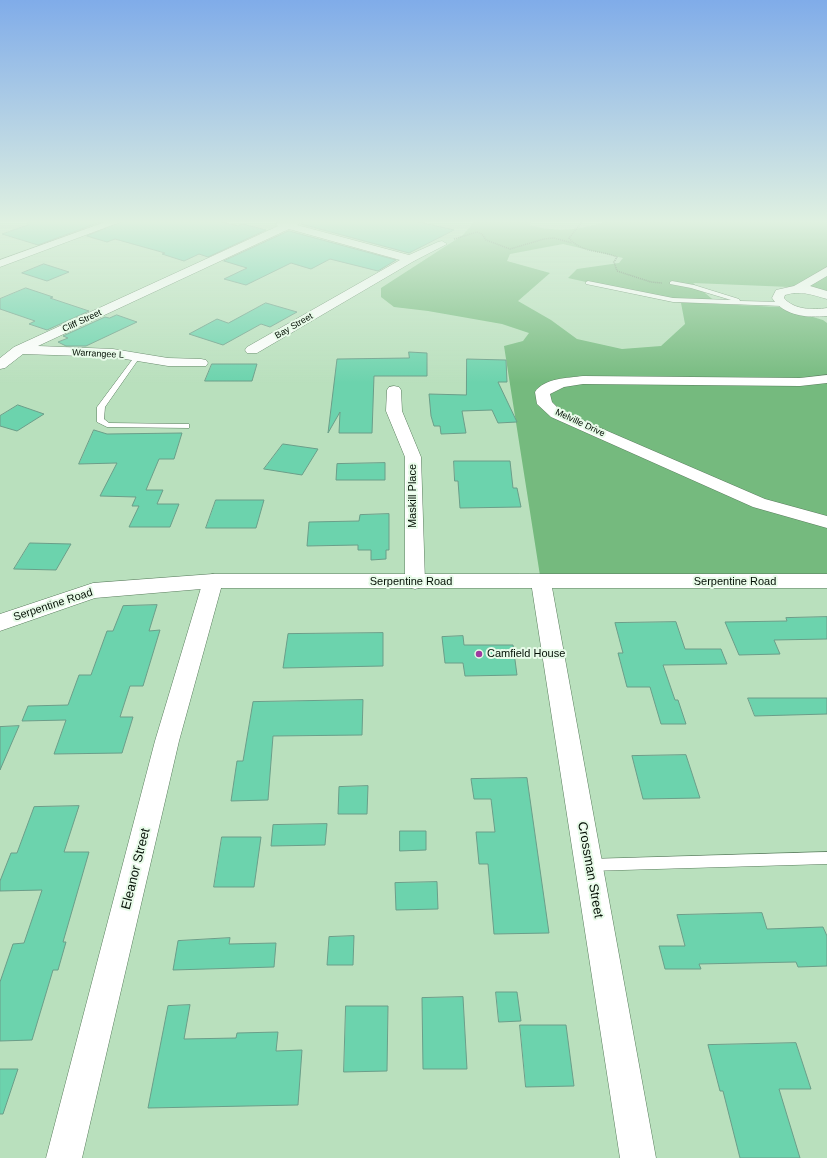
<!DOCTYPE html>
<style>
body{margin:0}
canvas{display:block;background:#b9e0bd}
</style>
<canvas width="827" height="1158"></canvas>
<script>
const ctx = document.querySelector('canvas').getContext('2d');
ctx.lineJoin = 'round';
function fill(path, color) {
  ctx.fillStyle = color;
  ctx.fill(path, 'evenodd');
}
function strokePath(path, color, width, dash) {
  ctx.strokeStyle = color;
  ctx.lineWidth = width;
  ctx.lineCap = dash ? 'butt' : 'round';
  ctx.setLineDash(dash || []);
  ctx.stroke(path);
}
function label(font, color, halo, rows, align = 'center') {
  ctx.font = font + ' Helvetica,sans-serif';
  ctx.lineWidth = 4;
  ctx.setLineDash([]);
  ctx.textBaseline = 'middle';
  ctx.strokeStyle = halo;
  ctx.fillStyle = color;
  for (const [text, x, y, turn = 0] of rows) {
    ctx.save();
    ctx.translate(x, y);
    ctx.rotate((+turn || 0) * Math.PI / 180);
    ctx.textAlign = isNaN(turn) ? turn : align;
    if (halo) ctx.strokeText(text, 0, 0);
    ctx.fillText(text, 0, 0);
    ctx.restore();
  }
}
fill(new Path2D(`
 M475 221H531L530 225C555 233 582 230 607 221H827V293L815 289 790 287 693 283 717 303H695L779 307 823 320 827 323V581L541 582 504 346 523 341 529 333 502 324 428 311 394 307 381 297V288L463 235ZM563 244 623 258 619 263 577 269 568 278 681 303 685 324 661 346 622 349 577 339 551 320 518 301 550 273 507 261 510 254Z`), '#75ba7e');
const building = new Path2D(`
 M28 221H103L38 245 2 234 28 225Z
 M124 221H218L238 226 243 224 266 230 208 257 199 254 184 261 162 254 165 253 115 239 107 242 87 236Z
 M304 221H415L454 230 409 253 301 224Z
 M289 231 396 260 378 271 330 259 311 269 291 263 246 285 224 279 247 268 224 261Z
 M44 264 69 272 47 281 22 273Z
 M26 288 53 297 50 298 89 311 47 330 29 324 35 321 0 309V299Z
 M266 303 297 312 270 327 261 324 223 345 189 334 217 319 228 323Z
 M117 315 137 322 86 346H66L58 342 68 338 63 336 105 317 109 318Z
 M409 352 427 353V376H374L372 433H339L340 412 328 433 337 359 409 358Z
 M467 359 506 360 507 382H498L517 422 498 423 492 410 462 411 466 433 441 434 440 426H434L431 416 429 394 466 395Z
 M212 364H257L252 381H205Z
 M18 405 44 414 17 431 0 426V416Z
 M94 430 107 434 182 433 174 459H159L146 490H163L157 504H179L170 527H129L139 506H132L136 497 100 496 117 463 79 464Z
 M283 444 318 449 302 475 264 469Z
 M454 461H510L513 488H517L521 507 460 508 458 481H455Z
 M385 463V480H336L337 464Z
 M216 500H264L256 528H206Z
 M389 514V550H386V559L371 560V550H358V545L307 546 309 522 359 521 360 515Z
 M30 543 71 544 56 570 14 569Z
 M157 605 149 631 160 630 143 686H130L120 717H133L122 753 54 754 66 720 22 721 28 706 68 705 79 675H91L107 631H113L123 606Z
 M827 617V639L774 640 780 654 739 655 725 622 787 621 786 618Z
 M676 622 685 649H721L727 664 663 665 675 700H678L686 724H661L650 687H627L618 653H623L615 623Z
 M383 633V666L283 668 288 634Z
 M463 636 464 645H513L517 675 465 676 463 663H445L442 637Z
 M748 698H827V714L755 716Z
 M363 700 362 735 273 736 268 800 231 801 237 761H243L253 702Z
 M19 726 0 770V727Z
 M686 755 700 798 643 799 632 756Z
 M527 778 549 933 494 934 488 864H479L476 832H495L491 799H474L471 779Z
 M368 786 367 814H338L339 787Z
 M79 806 64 852H89L63 942H66L58 970H53L32 1040 0 1041V982L13 944 24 943 42 890 0 891V881L11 853H17L34 807Z
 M327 824 325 845 271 846 273 825Z
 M400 831H426V850L400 851Z
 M222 837H261L254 887H214Z
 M437 882 438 909 396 910 395 883Z
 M762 913 767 929 823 927 827 936V966L798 967 796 962 699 964 701 969H665L659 946H685L677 915Z
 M354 936 353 965H327L329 937Z
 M230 938 229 944 276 943 274 967 173 970 178 941Z
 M496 992H517L521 1021 499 1022Z
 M463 997 467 1069H423L422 998Z
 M190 1005 184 1039 236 1038 237 1033 278 1032 276 1051 302 1050 298 1105 148 1108 168 1006Z
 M346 1006H388L387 1071 344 1072Z
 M520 1025H566L574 1086 526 1087Z
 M796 1043 811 1089H779L800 1158H740L723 1091H720L708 1045Z
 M0 1069H18L3 1114H0Z`);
fill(building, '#6cd3ad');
strokePath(building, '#6b9e89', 1);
const service = new Path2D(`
 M588 281 673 298 731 300 691 288 670 284V282L672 281 694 285 739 299 740 301 783 302 786 304 783 306 673 302 586 284V282Z
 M137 355 140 357 105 407 104 419 109 423 186 424H189V428L107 427 97 422V407L135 356Z
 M827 852V864L589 871 584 870 582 865 584 860 589 859Z`);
const minor = new Path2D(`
 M108 221H123L0 267V260Z
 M280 221H303L297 225 409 255 438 242 442 241 447 244 414 261 257 353H247L245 350 247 347 400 260 289 229 38 346 113 349 168 358 201 359 206 360 208 363 206 366H168L113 357 23 354 5 368 0 369V358L14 347 278 226 276 224Z
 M827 267V276L810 286 827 291V299C813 295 800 290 785 295L784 298C794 310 813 310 827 308V316C807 318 784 316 772 298L776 290 794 286Z
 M827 375V383L800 386 583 384 564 387 550 394 552 402 561 411 765 499 827 516V528L753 507 551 417 537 404 535 392C544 378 568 378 583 376L800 378Z
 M394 386 399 387 401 390 402 411 421 457 425 582 422 587 415 589 408 587 405 582V457L386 411 387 390 389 387Z
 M213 574 220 576 223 581 179 741 82 1158H46L155 741 203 581 206 576Z
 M541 575 548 577 551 582 656 1158H620L531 582 534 577Z`);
const tertiary = new Path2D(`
 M213 574H827V588H213L95 598 0 631V614L93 583Z`);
strokePath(service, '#5a7d5e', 1);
strokePath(minor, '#5a7d5e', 1);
strokePath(tertiary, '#5a7d5e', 1);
strokePath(new Path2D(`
 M583 221 569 238C581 253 601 250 617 257L614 262 617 271 651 282 662 283
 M454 239 477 232 482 234 486 240 510 249 544 239 554 238 572 243`), '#5d7660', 1.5, [1, 1]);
fill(service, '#fff');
fill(minor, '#fff');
fill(tertiary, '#fff');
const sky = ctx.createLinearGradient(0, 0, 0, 383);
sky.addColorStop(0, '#80ace9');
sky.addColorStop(0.58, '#e0f1e1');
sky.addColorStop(1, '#e0f1e100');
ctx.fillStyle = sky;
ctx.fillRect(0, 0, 827, 383);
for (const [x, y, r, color] of [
 [479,654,4,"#9e399f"]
]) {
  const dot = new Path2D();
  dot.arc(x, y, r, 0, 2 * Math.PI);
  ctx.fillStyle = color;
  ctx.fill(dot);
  strokePath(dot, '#e8fbe9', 1.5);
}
label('9px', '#041005', '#e8fbe9', [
 ["Cliff Street",82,321,-25],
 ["Bay Street",294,326,-30],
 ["Warrangee L",98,354,3],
 ["Melville Drive",580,423,25]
]);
label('11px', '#041005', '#e8fbe9', [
 ["Maskill Place",413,496,-90],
 ["Serpentine Road",411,582],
 ["Serpentine Road",735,582],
 ["Serpentine Road",53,605,-18]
]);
label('11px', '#041005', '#e8fbe9', [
 ["Camfield House",487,654]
], 'left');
label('13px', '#041005', '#e8fbe9', [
 ["Eleanor Street",136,869,-76],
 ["Crossman Street",590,870,80]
]);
</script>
